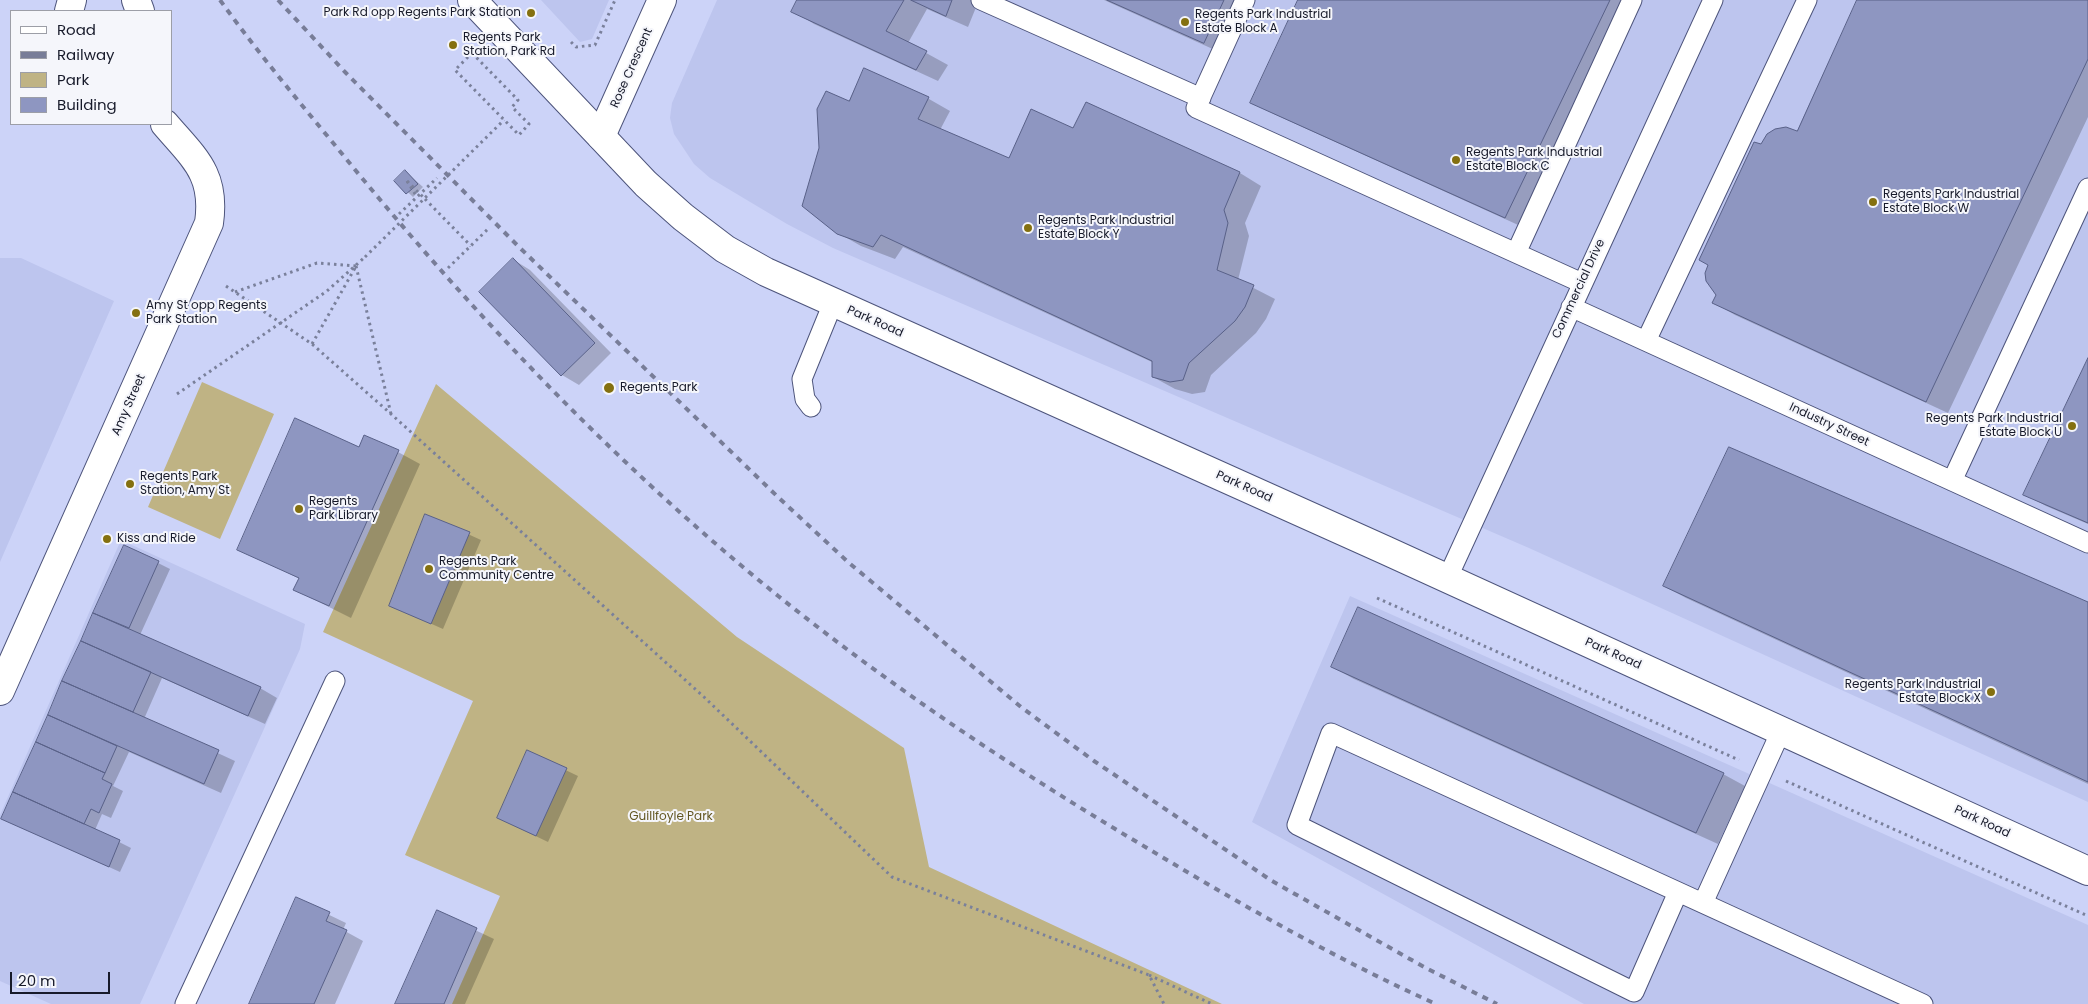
<!DOCTYPE html>
<style>
body{margin:0}
#map{position:relative;width:2088px;height:1004px;overflow:hidden;background:#ccd3f8;font-family:Poppins,sans-serif}
canvas{display:block}
.legend{position:absolute;left:10px;top:10px;width:162px;height:115px;box-sizing:border-box;background:#f5f6fb;border:1px solid #9c9ea7;margin:0;padding:6px 9px;list-style:none;font-size:15px;color:#171a2a}
.legend li{display:flex;align-items:center;gap:10px;height:25px}
.legend b{width:25px;border:1px solid #9c9ea7}
.scale{position:absolute;left:10px;top:972px;width:100px;height:22px;box-sizing:border-box;border:2px solid #171a2a;border-top:0;padding-left:6px;font-size:15px;line-height:18px;white-space:nowrap;color:#171a2a;-webkit-text-stroke:4px #f5f6fb;paint-order:stroke}
</style>
<div id="map">
<canvas width="2088" height="1004"></canvas>
<ul class="legend">
<li><b style="height:6px;background:#fff"></b>Road</li>
<li><b style="height:6px;background:#787d98"></b>Railway</li>
<li><b style="height:14px;background:#bfb384"></b>Park</li>
<li><b style="height:14px;background:#8e96c1"></b>Building</li>
</ul>
<div class="scale">20 m</div>
</div>
<script>
const ctx = document.querySelector('canvas').getContext('2d');
ctx.lineJoin = 'round';
function fill(path, color) {
  ctx.fillStyle = color;
  ctx.fill(path, 'evenodd');
}
function strokePath(path, color, width, dash) {
  ctx.strokeStyle = color;
  ctx.lineWidth = width;
  ctx.lineCap = dash ? 'butt' : 'round';
  ctx.setLineDash(dash || []);
  ctx.stroke(path);
}
function label(font, color, halo, rows, align = 'center') {
  ctx.font = font + ' Poppins,sans-serif';
  ctx.lineWidth = 4;
  ctx.setLineDash([]);
  ctx.textBaseline = 'middle';
  ctx.strokeStyle = halo;
  ctx.fillStyle = color;
  for (const [text, x, y, turn = 0] of rows) {
    ctx.save();
    ctx.translate(x, y);
    ctx.rotate((+turn || 0) * Math.PI / 180);
    ctx.textAlign = isNaN(turn) ? turn : align;
    if (halo) ctx.strokeText(text, 0, 0);
    ctx.fillText(text, 0, 0);
    ctx.restore();
  }
}
fill(new Path2D(`
 M541 0H609L592 39 580 42Z
 M717 0H2088V802L1529 548 833 248 787 224 710 178 694 164 674 134 670 118 672 103Z
 M0 258H21L114 301 0 562Z
 M121 540 305 624 300 649 140 1004H51L0 981V815Z
 M1350 596 2088 925V1004H1584L1252 822Z`), '#bdc5ee');
fill(new Path2D(`
 M202 382 274 414 220 539 148 507Z
 M436 384 737 637 904 748 929 867 1222 1004H452L500 896 405 855 473 701 323 632Z`), '#bfb384');
fill(new Path2D(`
 M798 0H979L968 27 927 9 908 43 948 65 938 81 814 24 793 11Z
 M1104 0H1251L1226 55Z
 M1299 0H1638L1527 229 1274 114 1252 102Z
 M1858 0H2088V117L1948 413 1735 315 1714 303 1761 145 1798 132Z
 M865 70 929 99 950 111 940 130 1010 159 1074 130 1086 104 1240 173 1261 186 1245 223 1249 236 1238 280 1275 299 1266 319 1256 333 1211 375 1205 392 1192 394 1175 389 1153 377 1154 363 903 247 895 259 861 246 838 233 850 102Z
 M406 172 423 187 413 197 396 181Z
 M514 260 530 270 611 353 579 385 562 375Z
 M2088 361V524L2046 506 2025 494Z
 M360 449 398 452 420 464 351 618 295 590 300 579 239 549Z
 M426 515 481 540 443 629 391 606Z
 M124 546 170 569 140 635 260 688 277 698 265 724 162 678 144 719 235 761 221 793 129 752 113 786 123 791 111 818 102 814 95 830 131 848 120 872 3 819Z
 M1664 586 2088 604V784L1686 598Z
 M1332 667 1723 774 1745 786 1718 844 1354 679Z
 M528 752 578 776 548 842 498 818Z
 M296 899 346 923 343 930 363 941 335 1004H251Z
 M437 912 494 939 465 1004H397Z`), '#0003');
const building = new Path2D(`
 M797 0H904L886 31 927 51 916 70 791 12Z
 M911 0H952L946 16Z
 M1107 0H1224L1204 43Z
 M1298 0H1610L1505 218 1250 103Z
 M1857 0H2088V59L1926 402 1712 303 1716 295 1706 281 1705 273 1708 265 1699 260 1754 142 1761 144 1767 134 1775 129 1786 127 1797 131Z
 M864 68 929 97 918 119 1009 158 1031 109 1073 128 1086 102 1240 172 1224 210 1228 223 1217 270 1254 285 1245 307 1235 321 1189 363 1183 380 1170 382 1152 377V361L881 235 873 247 837 234 802 206 819 148 817 109 826 91 849 101Z
 M405 170 418 184 406 194 394 181Z
 M513 258 595 343 561 376 479 292Z
 M2088 358V523L2023 495Z
 M295 418 359 447 364 435 399 450 329 606 293 590 299 578 237 550Z
 M1729 447 2088 602V782L1663 586Z
 M425 514 470 532 431 624 389 606Z
 M124 545 159 561 129 628 93 613Z
 M1358 607 1724 773 1696 833 1331 667Z
 M93 613 261 687 248 716 81 641Z
 M81 641 151 672 133 712 62 681Z
 M62 681 219 750 204 784 48 715Z
 M48 715 117 746 105 773 36 742Z
 M36 742 105 773 102 779 112 784 99 813 91 809 84 824 13 792Z
 M527 750 567 768 536 836 497 818Z
 M13 792 120 840 109 867 1 819Z
 M296 897 330 912 326 921 347 930 314 1004H249Z
 M437 910 477 928 444 1004H395Z`);
fill(building, '#8e96c1');
strokePath(building, '#596188', 1);
const lane = new Path2D(`
 M981 0 1201 98
 M1245 0 1196 108 1582 283
 M1516 253 1632 0
 M1571 307 2088 543
 M1646 341 1807 0
 M811 407 805 399 802 379 833 303
 M1952 481 2088 188
 M1447 579 1713 0
 M1678 892 1634 992 1297 825 1331 733 1923 1004
 M1703 903 1781 731
 M185 1004 335 681`);
const street = new Path2D(`
 M601 136 662 0`);
const secondary = new Path2D(`
 M136 0 140 11
 M472 0 646 184 683 217 725 249 766 272 1385 550 2088 871
 M69 11 72 0
 M0 691 209 223C216 174 194 158 165 124`);
strokePath(lane, '#4d547b', 21);
strokePath(street, '#4d547b', 30);
strokePath(secondary, '#4d547b', 30);
strokePath(new Path2D(`
 M571 42 576 47 595 45 615 0
 M472 53 518 100 512 107 529 124 519 135 455 70Z
 M407 181 417 197
 M425 199 471 246
 M399 214 437 178
 M356 266 391 414
 M448 268 489 228
 M226 286 312 344 391 414 704 697 892 877 1149 975 1164 1004
 M235 292 317 263 356 266
 M312 344 355 268
 M177 394 327 291 365 257
 M1377 598 1739 760
 M1786 781 2088 916
 M1149 975 1212 1004`), '#7a809b', 3, [2.5, 4]);
strokePath(lane, '#fff', 19);
strokePath(street, '#fff', 28);
strokePath(secondary, '#fff', 28);
strokePath(new Path2D(`
 M220 0C256 50 295 97 334 144 477 320 635 486 815 625 920 706 1032 780 1147 848 1240 904 1336 959 1436 1004
 M278 0 345 72 518 246 779 498 848 562 1021 707 1094 761 1272 881 1424 967 1497 1004`), '#787d98', 4, [6, 6]);
strokePath(new Path2D(`
 M407 181 425 199
 M365 257 504 120`), '#7a809b', 3, [2.5, 4]);
for (const [x, y, r, color] of [
 [531,13,5,"#847010"],
 [1185,22,5,"#847010"],
 [453,45,5,"#847010"],
 [1456,160,5,"#847010"],
 [1873,202,5,"#847010"],
 [1028,228,5,"#847010"],
 [136,313,5,"#847010"],
 [609,388,6,"#847010"],
 [2072,426,5,"#847010"],
 [130,484,5,"#847010"],
 [299,509,5,"#847010"],
 [107,539,5,"#847010"],
 [429,569,5,"#847010"],
 [1991,692,5,"#847010"]
]) {
  const dot = new Path2D();
  dot.arc(x, y, r, 0, 2 * Math.PI);
  ctx.fillStyle = color;
  ctx.fill(dot);
  strokePath(dot, '#f5f6fb', 2);
}
label('12px', '#171a2a', '#f5f6fb', [
 ["Park Rd opp Regents Park Station",521,13,"right"],
 ["Regents Park Industrial",1195,15],
 ["Estate Block A",1195,29],
 ["Regents Park",463,38],
 ["Station, Park Rd",463,52],
 ["Regents Park Industrial",1466,153],
 ["Estate Block C",1466,167],
 ["Regents Park Industrial",1883,195],
 ["Estate Block W",1883,209],
 ["Regents Park Industrial",1038,221],
 ["Estate Block Y",1038,235],
 ["Amy St opp Regents",146,306],
 ["Park Station",146,320],
 ["Regents Park",620,388],
 ["Regents Park Industrial",2062,419,"right"],
 ["Estate Block U",2062,433,"right"],
 ["Regents Park",140,477],
 ["Station, Amy St",140,491],
 ["Regents",309,502],
 ["Park Library",309,516],
 ["Kiss and Ride",117,539],
 ["Regents Park",439,562],
 ["Community Centre",439,576],
 ["Regents Park Industrial",1981,685,"right"],
 ["Estate Block X",1981,699,"right"]
], 'left');
label('12px', '#171a2a', '#f5f6fb', [
 ["Rose Crescent",632,68,-66],
 ["Commercial Drive",1579,289,-65],
 ["Park Road",875,322,24],
 ["Amy Street",129,405,-66],
 ["Industry Street",1829,425,25],
 ["Park Road",1244,487,24],
 ["Park Road",1613,654,24],
 ["Park Road",1982,822,25]
]);
label('12px', '#635722', '#f5f6fb', [
 ["Guillfoyle Park",671,817]
]);
</script>
